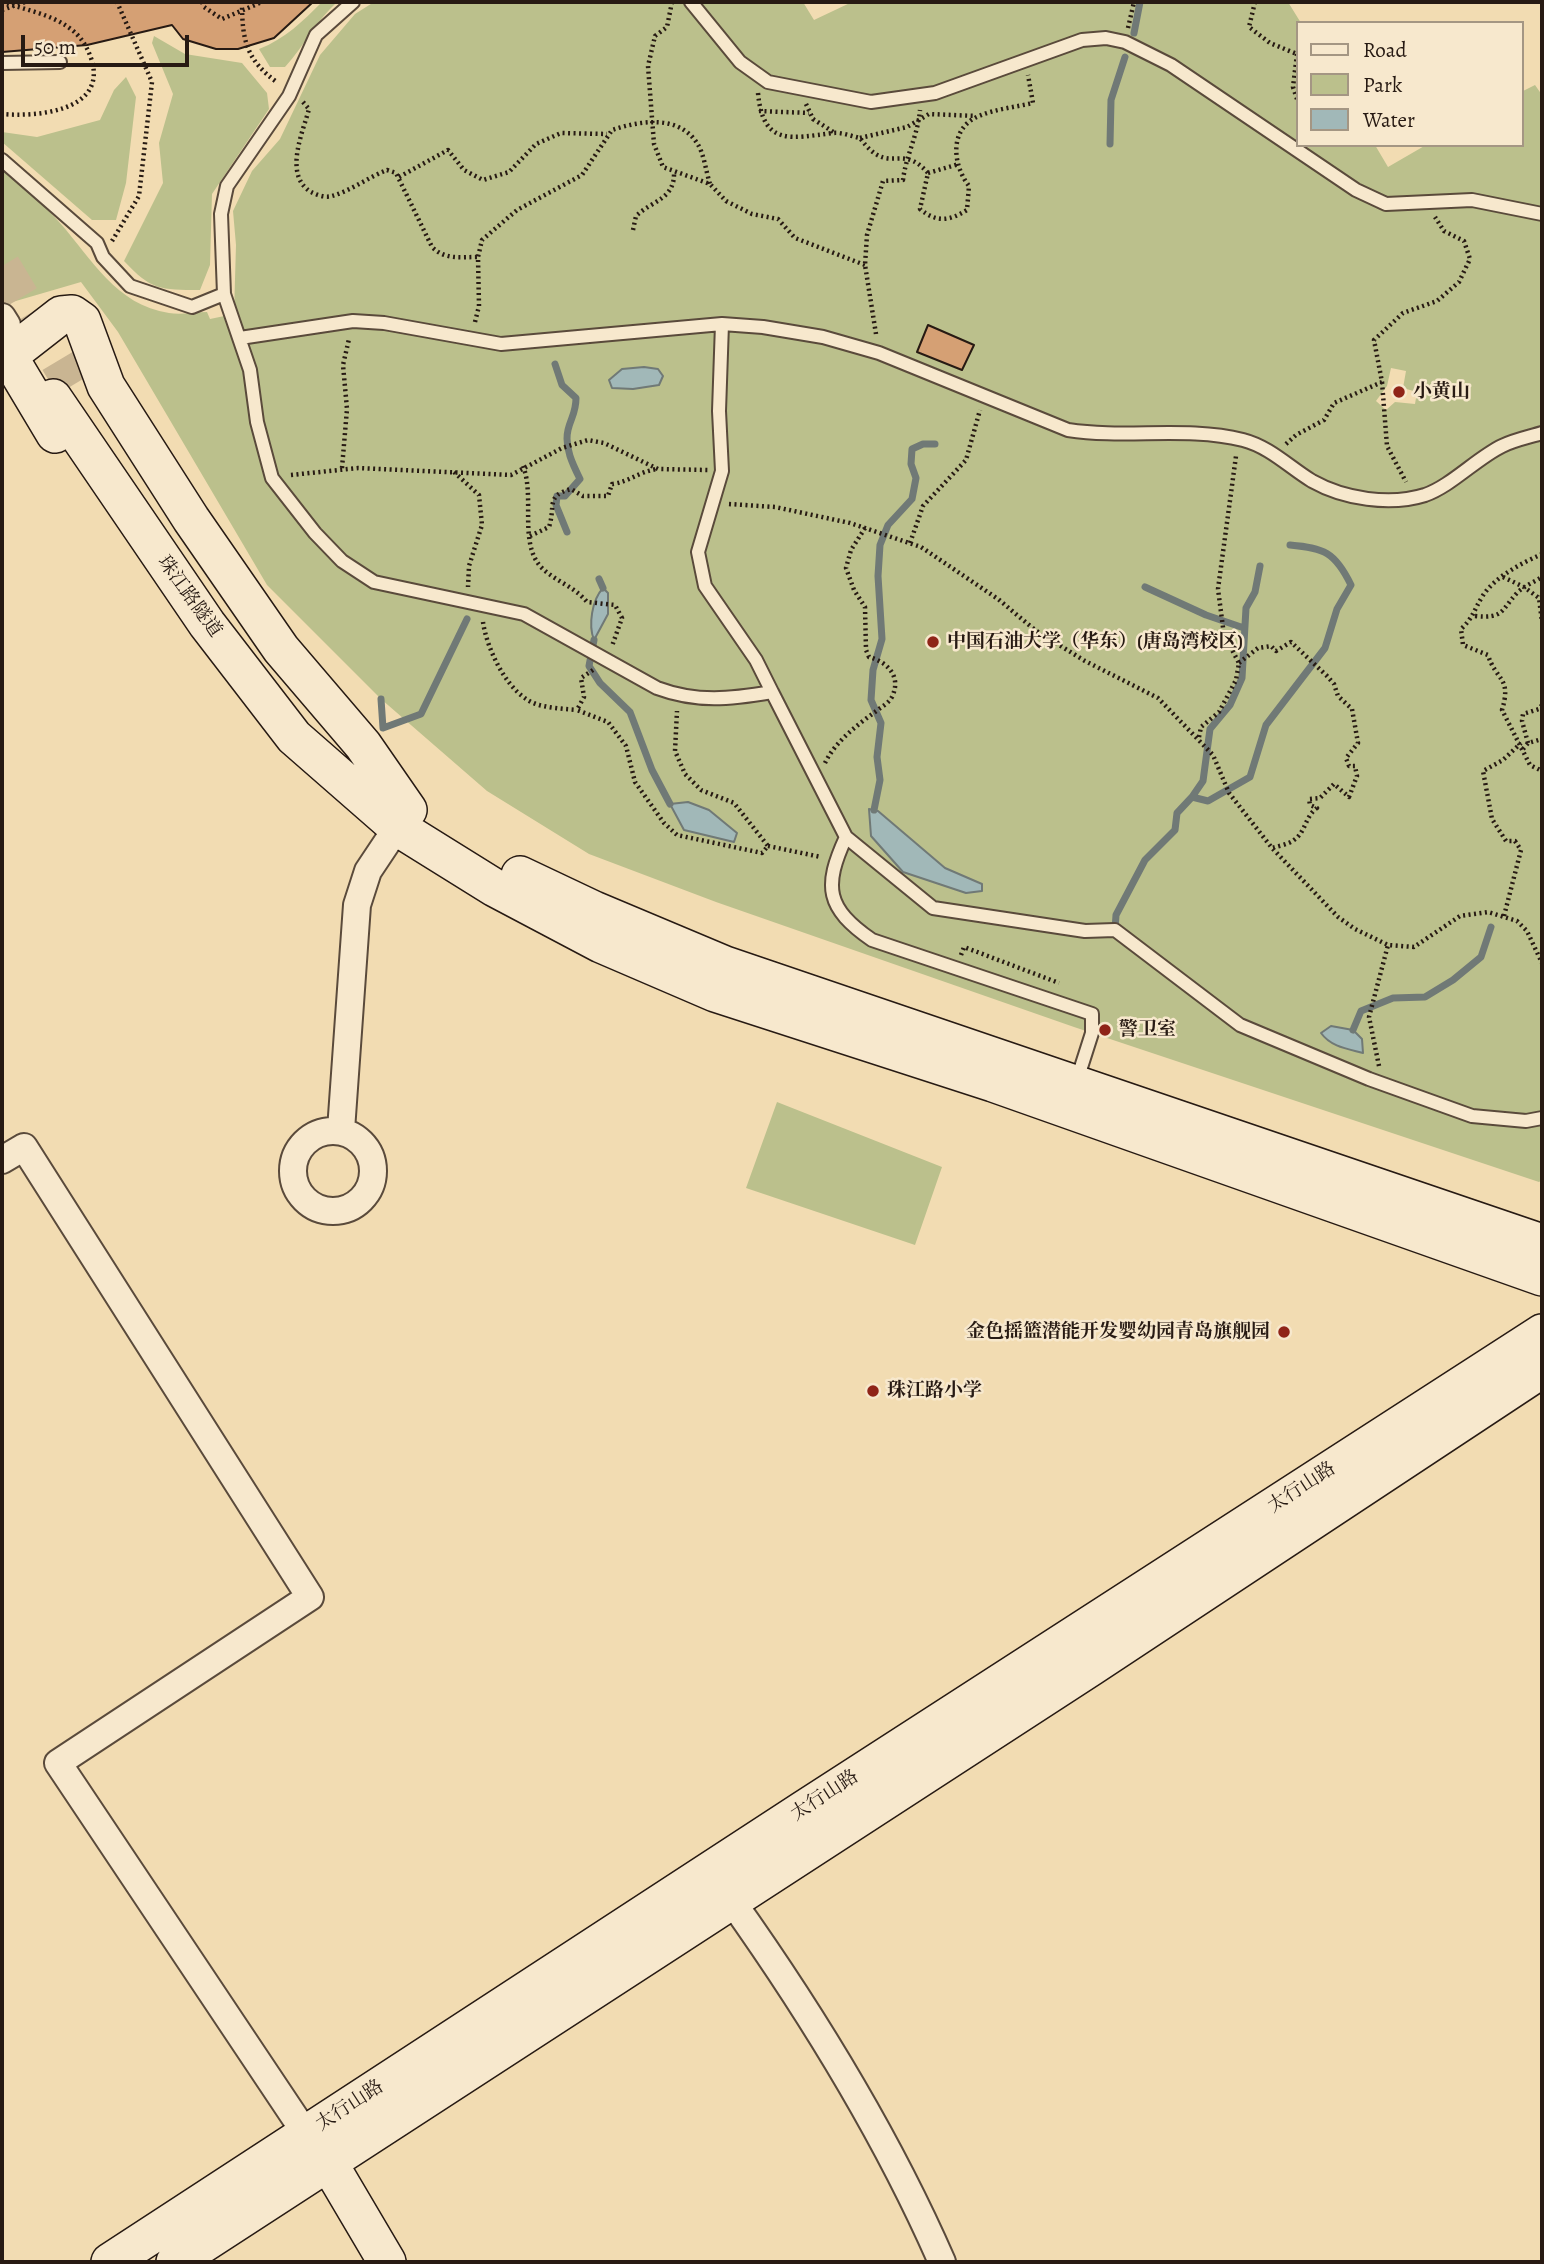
<!DOCTYPE html>
<meta charset="utf-8">
<style>
body{margin:0}
#map{position:relative;width:1544px;height:2264px;overflow:hidden;background:#f2dcb2;font-family:Alegreya,serif}
canvas{display:block}
.frame{position:absolute;inset:0;border:4px solid #271a13;pointer-events:none}
.legend{position:absolute;left:1296px;top:21px;width:228px;height:126px;box-sizing:border-box;background:#f7e8cd;border:2px solid #a49683;margin:0;padding:9px 12px;list-style:none;font-size:21px;color:#271a13}
.legend li{display:flex;align-items:center;gap:14px;height:35px}
.legend b{width:35px;border:2px solid #a49683}
.scale{position:absolute;left:21px;top:35px;width:168px;height:32px;box-sizing:border-box;border:4px solid #271a13;border-top:0;padding-left:9px;font-size:21px;line-height:24px;white-space:nowrap;color:#271a13;-webkit-text-stroke:5px #f7e8cd;paint-order:stroke}
</style>
<div id="map">
<canvas width="1544" height="2264"></canvas>
<div class="frame"></div>
<ul class="legend">
<li><b style="height:9px;background:#f7e8cd"></b>Road</li>
<li><b style="height:19px;background:#bbc08c"></b>Park</li>
<li><b style="height:19px;background:#a1b8b8"></b>Water</li>
</ul>
<div class="scale">50 m</div>
</div>
<script>
const ctx = document.querySelector('canvas').getContext('2d');
ctx.lineJoin = 'round';
function fill(path, color) {
  ctx.fillStyle = color;
  ctx.fill(path, 'evenodd');
}
function strokePath(path, color, width, dash) {
  ctx.strokeStyle = color;
  ctx.lineWidth = width;
  ctx.lineCap = dash ? 'butt' : 'round';
  ctx.setLineDash(dash || []);
  ctx.stroke(path);
}
function label(font, color, halo, rows, align = 'center') {
  ctx.font = font + ' Alegreya,"Noto Serif SC",serif';
  ctx.lineWidth = 5;
  ctx.setLineDash([]);
  ctx.textBaseline = 'middle';
  ctx.strokeStyle = halo;
  ctx.fillStyle = color;
  for (const [text, x, y, turn = 0] of rows) {
    ctx.save();
    ctx.translate(x, y);
    ctx.rotate((+turn || 0) * Math.PI / 180);
    ctx.textAlign = isNaN(turn) ? turn : align;
    if (halo) ctx.strokeText(text, 0, 0);
    ctx.fillText(text, 0, 0);
    ctx.restore();
  }
}
fill(new Path2D(`
 M322 2H337C316 21 304 46 285 67H270L259 49C285 39 303 21 322 2Z
 M374 2H803L814 20 852 2H1288L1301 23H1297V145H1375L1388 167 1426 145H1521V92L1535 85 1542 95V1180L1539 1182 1074 1027 716 902 589 854 487 791 381 699 267 585 118 332 81 282 9 303 2 289V168C23 184 42 203 60 223 92 259 116 305 169 313 181 315 195 312 207 312L210 319 234 314 236 245 233 211 252 171 280 139 320 55 355 14ZM928 325 974 345 962 370 917 352ZM1391 368 1406 371 1403 388 1417 392 1415 404 1395 402 1386 410 1376 401 1387 386ZM878 811 945 868 982 884V890L903 872Z
 M154 36 185 54 242 63 267 93 269 109 212 194 210 265 200 290C160 290 151 290 124 261L163 183 159 143 173 94 152 43Z
 M126 77 136 97 126 183 116 220H92L2 142V132L37 137 100 120 114 90Z
 M777 1102 942 1167 915 1245 746 1188Z`), '#bbc08c');
const water = new Path2D(`
 M644 367 658 369 663 376 659 385 633 389 612 388 609 380 622 369Z
 M603 588 608 593V614L594 640C588 625 592 600 603 588Z
 M688 802 709 810 737 833 734 842 684 830 670 804Z
 M869 809 878 811 945 868 982 884V891L966 893 903 872 871 836Z
 M1331 1026 1353 1030 1362 1039 1363 1053C1348 1049 1331 1047 1321 1033Z`);
fill(water, '#a1b8b8');
strokePath(water, '#707976', 2);
strokePath(new Path2D(`
 M1134 33 1140 2
 M1110 144 1111 100 1125 57
 M555 364 562 385 576 398C576 413 571 417 568 430 564 447 573 465 580 479L565 496H557L556 505 567 532
 M599 579 603 588
 M1145 587 1206 615 1244 628
 M594 640 589 666 600 683 630 712 652 770 670 804
 M381 699 383 728 421 714 467 619
 M1192 797 1203 781 1210 729 1230 705 1242 678 1246 608 1255 592 1260 566
 M874 810 880 780 877 757 881 723 871 700 873 670 882 639 878 576 880 545 888 525 912 499 916 478 911 464 912 449 923 444H935
 M1115 930 1116 915 1145 860 1175 830 1177 813 1192 797 1208 801 1250 777 1266 725 1325 648 1337 609 1351 585C1335 552 1324 548 1290 545
 M1353 1030 1361 1011 1393 998 1425 997 1453 980 1481 957 1491 927`), '#707976', 7);
const building = new Path2D(`
 M2 2H313L274 38 238 49H216L183 39 172 25 87 45 2 52Z
 M928 325 974 345 962 370 917 352Z`);
fill(building, '#d5a074');
strokePath(building, '#271a13', 2);
strokePath(new Path2D(`
 M2 266 73 385`), '#c9b592', 37, [37, 18]);
const lane = new Path2D(`
 M691 2 740 62 768 82 871 102 935 93 1082 40 1106 38 1125 42 1171 65 1356 190 1386 204 1472 200 1542 214
 M2 63 60 62
 M2 160 97 243 103 257 130 286 192 307 224 294 221 214 227 186 289 96 316 35 353 2
 M224 294 250 370 257 422 272 478 315 533 342 561 374 582 524 614 657 688C697 703 731 699 772 692L846 837 933 908 1085 931 1115 930 1240 1025 1369 1079 1472 1116 1526 1121 1542 1118
 M722 324 719 411 722 471 698 552 705 586 756 660 772 692
 M240 338 353 321 384 323 501 344 722 324 763 327 823 337 879 353 1068 430C1126 439 1186 426 1243 440 1270 447 1289 467 1312 481 1344 499 1390 506 1425 495 1451 486 1477 458 1502 446 1514 440 1529 437 1542 433
 M846 837C823 887 826 908 872 940L1092 1014V1033L1077 1080`);
const street = new Path2D(`
 M2 317 7 325 9 357
 M341 1130 357 905 368 871 406 814
 M293 1171a40 40 0 1 1 80 0a40 40 0 1 1-80 0Z
 M2 1160 24 1147 310 1597 58 1763 306 2134
 M731 1900C812 2014 886 2134 942 2262`);
const secondary = new Path2D(`
 M9 357 55 434
 M2 361 61 315 72 314 82 321 106 386 191 519 281 649 363 745 408 810
 M53 398 207 624 294 737 397 827 495 888 601 944 715 993 993 1083 1542 1277
 M520 875 594 910 725 965 1542 1243
 M314 2144 328 2162 387 2262
 M110 2262 803 1810 1542 1333
 M175 2262 1091 1667 1542 1369`);
strokePath(lane, '#5a4a3b', 16);
strokePath(street, '#5a4a3b', 30);
strokePath(secondary, '#271a13', 40);
strokePath(new Path2D(`
 M2 2C23 9 50 14 68 27 81 36 87 46 92 61 106 112 35 117 2 114
 M202 2 204 7 222 19 262 2
 M242 2C242 40 246 60 278 83
 M672 2 667 27 655 36 648 66 654 144 663 167 710 184 726 201 752 214 778 219 795 238 865 265
 M1255 2 1249 27 1270 43 1297 54
 M2 10 25 2
 M1128 28 1134 2
 M1297 54 1293 87 1297 99
 M758 93C763 147 791 138 833 133 841 132 851 136 860 138 889 178 900 141 928 173L920 209C937 223 949 221 967 210L969 186C952 164 949 128 979 116 995 109 1016 107 1033 103L1028 75
 M303 102 309 109C303 132 283 175 311 192 317 195 325 198 332 196 350 191 369 177 387 170L396 173 432 247C445 260 460 257 478 257
 M806 104 813 119 835 133
 M759 111 809 113
 M860 138 907 127 929 114 976 116
 M928 173 959 164
 M399 177 448 150 464 170 483 180 509 172 536 144 561 133 607 134
 M633 230 636 216C653 200 675 199 674 172
 M112 241 139 196 152 82 117 2
 M475 322 479 306 478 257 482 240 517 210 582 175 612 130C639 121 678 114 697 143 704 153 706 172 710 184
 M876 334 865 265 867 235 883 181 903 180C906 155 918 135 920 110
 M1382 382 1387 446 1406 482
 M1286 444 1296 435 1324 420 1334 403 1382 382 1374 340 1403 313 1437 301 1459 282 1470 259 1464 241 1444 231 1435 217
 M523 466C535 496 519 541 540 566 554 581 574 586 587 602L615 605 622 618 612 646
 M342 468 347 409 343 365 349 339
 M454 472 479 495 482 525 469 566 468 587
 M291 475 358 468 511 475 562 448 588 440 604 443 658 469 708 470
 M729 504 775 507 850 523 921 547 998 599 1035 630 1085 661 1158 698 1213 755 1229 793 1272 848 1338 917 1355 929 1388 945 1414 947 1460 916 1488 912 1517 921 1527 931 1542 963
 M530 536 549 527C556 506 545 496 571 489L583 496H608L612 484C629 482 638 472 657 469
 M910 543 923 506 966 460 980 410
 M1542 554C1522 563 1494 577 1482 597 1474 610 1473 618 1461 629L1463 645 1488 655C1496 681 1512 677 1502 710L1530 765 1542 771
 M1503 577 1524 587 1539 598
 M1542 597 1539 598 1542 622
 M1475 616C1504 619 1501 610 1517 593 1524 586 1534 582 1542 577
 M483 622C487 650 509 697 539 705 551 708 564 709 577 710
 M1239 663 1258 648 1271 646 1276 651 1291 642 1327 676 1334 684 1338 696 1352 709 1358 743 1346 758 1349 766H1355L1357 776 1349 797 1334 784 1320 798 1309 799 1310 805 1317 808C1305 816 1306 832 1294 840 1289 844 1279 846 1272 848
 M593 670 581 678 584 697 577 710 608 722 626 746 635 782 664 823 677 835 762 853 768 846 734 803 701 790 685 774 675 751 677 711
 M1199 737 1201 727 1219 712 1236 680 1239 663 1224 635 1218 589 1236 456
 M1528 743 1522 721 1523 714 1539 709 1542 705
 M1523 749 1528 743 1542 739
 M825 763C835 742 857 725 875 712 881 707 888 704 892 697 902 676 887 662 869 657L866 650 865 607 854 590 846 568 851 550 865 528
 M768 846 821 857
 M1504 916 1521 850 1515 841H1506L1492 819 1483 771 1503 760 1521 743
 M961 955 964 947 1059 983
 M1379 1066 1369 1017 1388 945`), '#271a13', 4.5, [2, 3.5]);
strokePath(lane, '#f7e8cd', 12);
strokePath(street, '#f7e8cd', 26);
strokePath(secondary, '#f7e8cd', 37);
for (const [x, y, r, color] of [
 [1399,392,7,"#8f2418"],
 [933,642,7,"#8f2418"],
 [1105,1030,7,"#8f2418"],
 [1284,1332,7,"#8f2418"],
 [873,1391,7,"#8f2418"]
]) {
  const dot = new Path2D();
  dot.arc(x, y, r, 0, 2 * Math.PI);
  ctx.fillStyle = color;
  ctx.fill(dot);
  strokePath(dot, '#f7e8cd', 2.5);
}
label('bold 19px', '#271a13', '#f7e8cd', [
 ["小黄山",1413,392],
 ["中国石油大学（华东）(唐岛湾校区)",947,642],
 ["警卫室",1119,1030],
 ["金色摇篮潜能开发婴幼园青岛旗舰园",1270,1332,"right"],
 ["珠江路小学",887,1391]
], 'left');
label('19px', '#271a13', '#f7e8cd', [
 ["珠江路隧道",189,597,54],
 ["太行山路",1302,1488,-33],
 ["太行山路",825,1796,-33],
 ["太行山路",350,2106,-33]
]);
</script>
